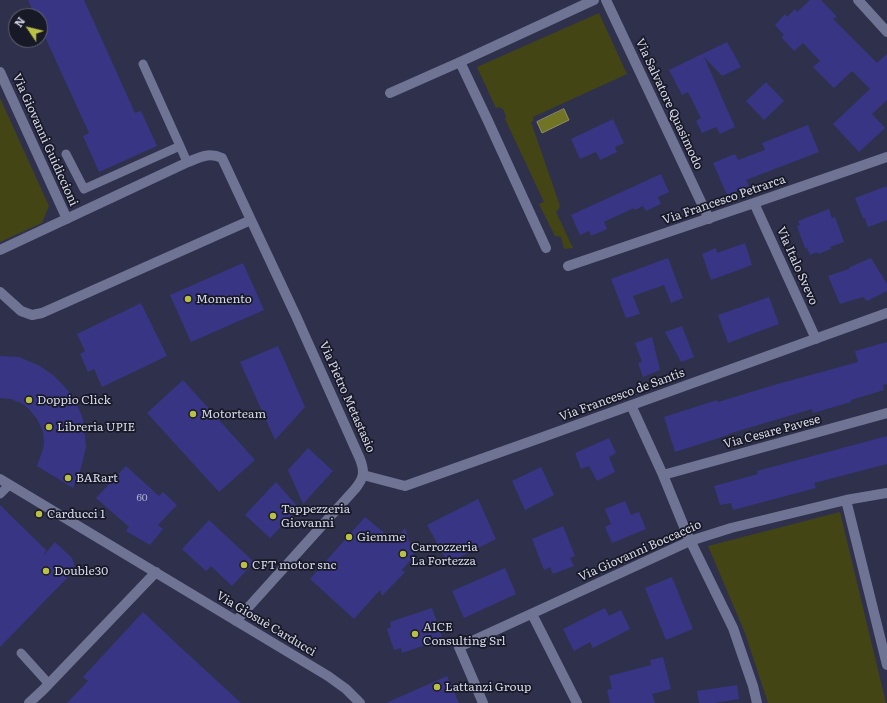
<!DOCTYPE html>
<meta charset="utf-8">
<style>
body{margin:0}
#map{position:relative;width:887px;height:703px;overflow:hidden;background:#2e304c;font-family:Literata,serif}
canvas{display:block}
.north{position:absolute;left:8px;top:8px;width:40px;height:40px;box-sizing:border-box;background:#181926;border:1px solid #646574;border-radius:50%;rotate:305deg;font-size:11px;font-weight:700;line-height:16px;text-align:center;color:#d5d7e9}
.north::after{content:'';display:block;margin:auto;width:14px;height:18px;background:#bac045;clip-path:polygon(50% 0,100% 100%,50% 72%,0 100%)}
</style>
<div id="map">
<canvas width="887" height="703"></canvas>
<div class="north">N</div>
</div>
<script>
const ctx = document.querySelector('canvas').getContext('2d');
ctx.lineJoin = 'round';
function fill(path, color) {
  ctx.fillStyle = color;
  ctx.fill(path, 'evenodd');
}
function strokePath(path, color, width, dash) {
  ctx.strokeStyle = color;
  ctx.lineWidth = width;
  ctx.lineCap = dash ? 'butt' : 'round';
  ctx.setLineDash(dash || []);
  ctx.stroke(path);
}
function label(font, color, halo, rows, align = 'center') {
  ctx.font = font + ' Literata,serif';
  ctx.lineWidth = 3.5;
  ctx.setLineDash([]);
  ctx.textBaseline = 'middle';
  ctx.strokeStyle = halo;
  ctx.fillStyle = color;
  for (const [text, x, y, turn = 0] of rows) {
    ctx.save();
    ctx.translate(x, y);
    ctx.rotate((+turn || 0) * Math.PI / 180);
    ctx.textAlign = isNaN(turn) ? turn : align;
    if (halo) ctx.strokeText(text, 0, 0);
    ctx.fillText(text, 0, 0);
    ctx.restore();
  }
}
fill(new Path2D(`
 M599 13 627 74 533 117V121L531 122 560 206 558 210 556 212 573 248 564 249 561 237 555 236 539 204 544 202 505 119 506 116 503 109 498 107 496 108 477 67Z
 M0 98 49 206 42 223 0 242Z
 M840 512 886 703H768L745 633 708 546Z`), '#434614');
const water = new Path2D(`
 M564 109 569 120 542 133 537 122Z`);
fill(water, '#707424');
strokePath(water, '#8e925f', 1);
fill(new Path2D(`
 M28 0H84L135 113 141 111 157 146 99 172 83 136 89 133 40 26V16H35Z
 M810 0H821L837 17 833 19 877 63 887 54V100L872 114 885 128 859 152 833 124 870 89 852 71 834 88 813 67 820 61 803 43 794 51 781 37 784 35 775 25 785 14 787 17 795 9 797 12Z
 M727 42 741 67 722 76 704 57 735 127 720 134 716 127 702 133 696 121 701 118 688 92 682 95 669 70Z
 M766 82 784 101 764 120 746 101Z
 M613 119 624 143 615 147 617 152 600 160 596 152 580 159 571 139Z
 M808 125 819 152 746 180 749 186 727 195 713 163 735 154 738 160 765 150 762 143Z
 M661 174 669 192 658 197 661 204 646 211 643 206 635 210 634 208 604 222 607 229 591 236 589 231 580 235 571 215Z
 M887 186V220L868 227 865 218H863L855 198Z
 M829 209 832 218 835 217 844 242 830 247 831 249 818 254 817 252 810 255 807 248H805L797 226 800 225 798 221Z
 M745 243 752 265 711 280 702 254 716 248 717 253Z
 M668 258 683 298 671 303 664 285 633 296 640 314 626 318 611 279Z
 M871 258 887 284V291L867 301 863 297 840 304 828 276 849 269 850 267Z
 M243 263 264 310 191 342 170 295Z
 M769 297 779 324 728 343 718 315Z
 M141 303 167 356 102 387 94 369 88 372 80 354 85 351 77 334Z
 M682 326 694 357 681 362 665 332Z
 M652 337 660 370 643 377 638 363 642 362 635 343Z
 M887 342V384L883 385 884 390 851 400V402L813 413 812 409 728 434V435L675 452 664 417 717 400 718 402 784 382H785L858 362 855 351Z
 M278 346 305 407 275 440 240 362Z
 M0 356 19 357 40 366 53 375 63 385 74 398 83 419 86 447 81 468 73 488 37 466 43 449 44 442 43 432 40 425 37 419 29 409 23 404 11 399 0 398Z
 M183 380 255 460 219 492 147 413Z
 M887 436V464L814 483 816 488 733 510 731 503 720 505 714 486 758 474 757 471Z
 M609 438 616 453 609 457 615 472 597 481 589 466 581 469 575 453Z
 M308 448 333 471 303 504 288 470Z
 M126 466 159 496 163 492 177 505 158 525 163 529 150 545 126 531 129 527 96 498Z
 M541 467 554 495 525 510 512 481Z
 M276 482 299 508 270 538 245 515Z
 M478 499 496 539 448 563 427 525Z
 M625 501 631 515 639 512 646 529 612 543 605 527 611 524 605 509Z
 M0 505 46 550 44 555 55 542 72 558 74 564 75 568 72 573 0 647Z
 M365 517 394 541 405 528 414 556 402 570 405 572 382 596 380 590 354 619 310 579Z
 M209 520 254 562 232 586 211 566 206 571 182 549Z
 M563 526 575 556 570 558 574 566 553 574 550 567 544 570 532 539Z
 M505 568 516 594 464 618 452 591Z
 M672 577 693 629 666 640 645 588Z
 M432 608 443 639 402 653 401 648 394 650 387 629 391 627 390 622Z
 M605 608 609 616 621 610 630 629 593 648 590 642 574 651 563 629Z
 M143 612 177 644 241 703H67L88 681 83 677Z
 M663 657 671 689 652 694 655 703H610L607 690 612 689 609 676 651 665 650 660Z
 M447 676 459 703H386Z
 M737 685 739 699 714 703H699L697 691Z`), '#383684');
strokePath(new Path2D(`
 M180 146 187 162
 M66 154 84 189 180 146 143 64
 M0 494 9 485
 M21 653 49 684`), '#707494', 9);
strokePath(new Path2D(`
 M606 0 709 219
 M858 0 887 32
 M460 62 488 121 546 248
 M0 72 67 219
 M390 93 460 62 594 0
 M754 203 816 339
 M0 250 188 162C201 157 209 152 222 158L251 220 42 313 32 315 21 311 0 292
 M568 266 754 203 887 157
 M631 405 663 475 687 534 733 628 753 686 757 703
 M363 475 405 486 543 437 887 313
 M663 475 887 413
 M0 479 328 676 346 689 360 703
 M846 500 887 665
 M532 614 577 703
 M236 621 355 489C364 478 365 472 360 459L296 316 251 220
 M29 703 43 690 156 572
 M483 703 459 647 690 541 731 528 846 500 887 493`), '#707494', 10);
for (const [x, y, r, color] of [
 [188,299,4,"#bac045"],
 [29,400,4,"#bac045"],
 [193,414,4,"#bac045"],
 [49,427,4,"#bac045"],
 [68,478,4,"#bac045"],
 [39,514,4,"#bac045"],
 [273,516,4,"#bac045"],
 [349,537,4,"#bac045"],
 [403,554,4,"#bac045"],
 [244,565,4,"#bac045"],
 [46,571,4,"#bac045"],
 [415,634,4,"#bac045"],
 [437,687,4,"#bac045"]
]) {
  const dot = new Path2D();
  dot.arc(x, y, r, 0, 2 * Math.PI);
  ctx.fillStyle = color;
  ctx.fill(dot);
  strokePath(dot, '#181926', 1.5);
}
label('10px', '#aeafd0', null, [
 ["60",142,498]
]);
label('12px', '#d5d7e9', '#181926', [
 ["Via Salvatore Quasimodo",669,104,65],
 ["Via Giovanni Guidiccioni",45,140,66],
 ["Via Francesco Petrarca",724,200,-19],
 ["Via Italo Svevo",797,266,66],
 ["Via Francesco de Santis",622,395,-20],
 ["Via Pietro Metastasio",347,397,66],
 ["Via Cesare Pavese",772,432,-15],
 ["Via Giovanni Boccaccio",640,551,-24],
 ["Via Giosuè Carducci",266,624,31]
]);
label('12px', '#d5d7e9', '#181926', [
 ["Momento",196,299],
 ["Doppio Click",37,400],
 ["Motorteam",201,414],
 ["Libreria UPIE",57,427],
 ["BARart",76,478],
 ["Tappezzeria",281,509],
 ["Giovanni",281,523],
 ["Carducci 1",47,514],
 ["Giemme",357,537],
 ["Carrozzeria",411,547],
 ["La Fortezza",411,561],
 ["CFT motor snc",252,565],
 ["Double30",54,571],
 ["AICE",423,627],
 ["Consulting Srl",423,641],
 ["Lattanzi Group",445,687]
], 'left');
</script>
